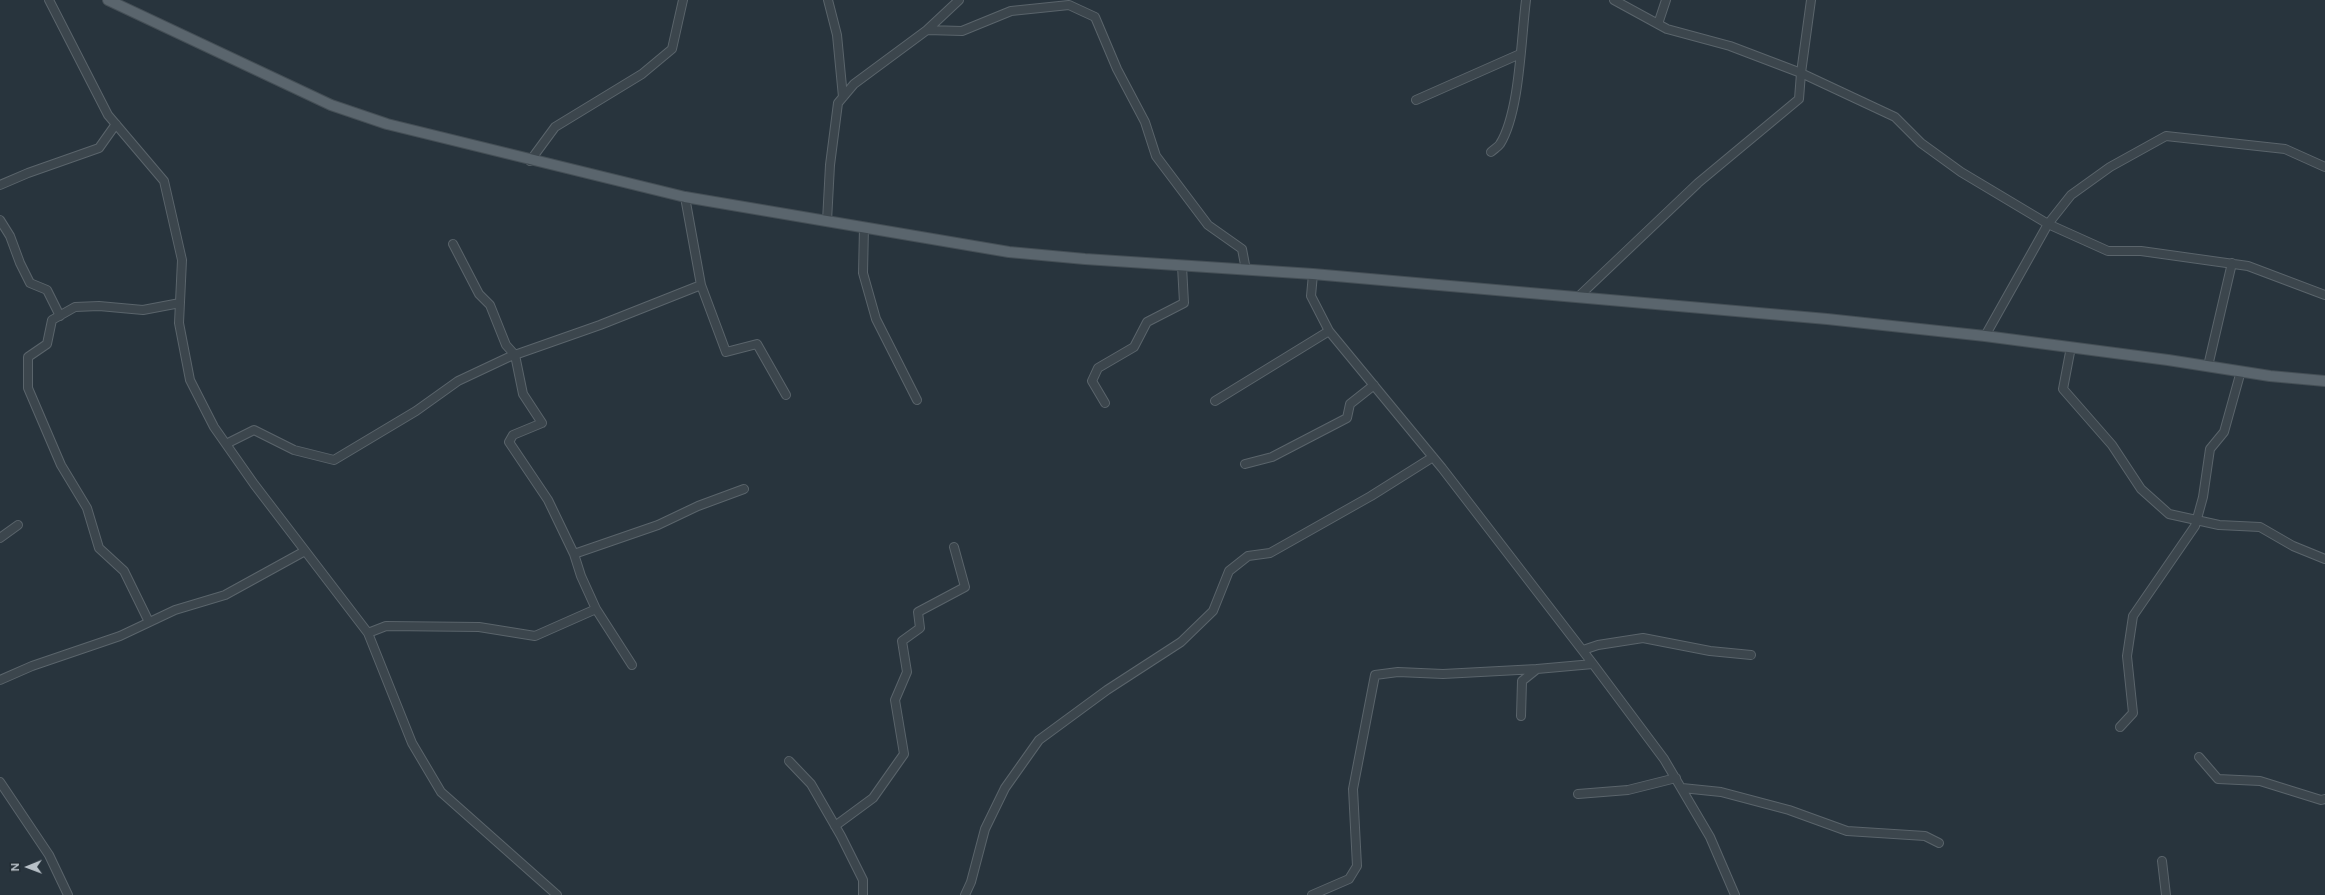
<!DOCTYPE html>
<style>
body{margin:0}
#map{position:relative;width:2325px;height:895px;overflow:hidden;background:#28343d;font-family:Figtree,sans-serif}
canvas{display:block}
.north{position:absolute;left:8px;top:847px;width:40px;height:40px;-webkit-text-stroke:3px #212b32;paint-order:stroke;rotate:269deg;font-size:11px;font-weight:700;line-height:16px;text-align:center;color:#b8c1c8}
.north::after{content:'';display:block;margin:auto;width:14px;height:18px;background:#b8c1c8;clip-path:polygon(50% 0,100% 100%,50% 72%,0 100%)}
</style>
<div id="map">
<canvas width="2325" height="895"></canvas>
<div class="north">N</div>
</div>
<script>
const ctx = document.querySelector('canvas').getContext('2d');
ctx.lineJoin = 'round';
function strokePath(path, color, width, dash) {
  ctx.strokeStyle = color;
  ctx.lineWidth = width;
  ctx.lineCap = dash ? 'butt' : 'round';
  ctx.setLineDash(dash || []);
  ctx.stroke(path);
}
const minor = new Path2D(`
 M49 0 108 115 164 181 182 260 179 323 190 380 214 427 254 484 368 633 412 743 441 792 557 895
 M828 0 837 35 843 97
 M1614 0 1667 29 1730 46 1801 73 1895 117 1921 143 1961 172 2048 224 2108 251H2141L2248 266 2325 295
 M1658 24 1666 0
 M927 30 959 0
 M1416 100 1520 54
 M1491 152C1494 149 1498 147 1500 144 1520 112 1521 38 1526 0
 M530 161 555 127 642 74 672 49 683 0
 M0 185 28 173 99 148 116 124
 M0 220 10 236 20 263 30 283 47 290 60 316
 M827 221 830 165 838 103 854 84 927 30 962 31 1011 11 1069 5 1095 17 1117 69 1145 122 1156 156 1208 225 1242 249 1246 270
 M864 227 863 273 876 319 917 400
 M453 244 479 294 490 305 506 345 515 355 523 394 542 423 513 435 509 442 548 500 574 554 581 576 596 609 632 665
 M1313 274 1311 296 1329 331 1442 468 1593 664 1664 759 1710 837 1735 895
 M701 285 726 352 757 344 786 395
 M1578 297 1698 183 1799 99 1801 73 1811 0
 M1985 336 2048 224 2071 195 2110 167 2166 136 2285 149 2325 167
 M2071 347 2063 389 2112 445 2141 489 2169 514 2219 525 2260 527 2293 546 2325 559
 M2208 366 2232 263
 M1215 401 1329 331
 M1105 403 1092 381 1098 368 1134 347 1147 322 1184 303 1182 266
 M226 444 254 430 294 450 334 460 416 411 458 381 509 357 600 325 701 285 685 197
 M1245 464 1272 457 1347 418 1350 404 1374 385
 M0 538 18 525
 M574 554 658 525 698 506 744 489
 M149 622 124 571 99 548 87 508 61 465 28 388V357L47 344 52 320 75 307 99 306 143 310 180 303
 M368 633 386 626 479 627 535 636 596 609
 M1583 650 1598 645 1643 638 1710 651 1751 655
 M0 680 32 666 120 636 175 610 225 595 305 551
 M1521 716 1522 681 1537 669 1593 664
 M2120 727 2133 713 2127 656 2133 616 2195 526 2203 497 2210 449 2224 432 2241 371
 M2199 757 2218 779 2260 781 2321 800 2325 799
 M789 761 811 784 841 836 863 880V895
 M0 782 49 855 68 895
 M1682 788 1721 792 1789 810 1847 831 1925 836 1939 843
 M1578 794 1628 790 1676 778
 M835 826 873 798 904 754 895 700 907 672 902 641 920 628 918 612 965 587 954 547
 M2162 861 2166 895
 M965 895 971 882 985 829 1005 788 1039 740 1107 690 1181 642 1213 611 1229 571 1248 556 1270 553 1371 496 1433 457
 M1312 895 1349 879 1357 866 1353 789 1375 675 1398 672 1443 674 1537 669`);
const major = new Path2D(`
 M108 0 331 105 387 124 685 197 1009 252 1085 259 1313 274 1827 319 1985 336 2168 360 2270 376 2325 381`);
strokePath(minor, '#5a646b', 10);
strokePath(major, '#454f56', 12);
strokePath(minor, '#3c464d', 8);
strokePath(major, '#5a656d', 10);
</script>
